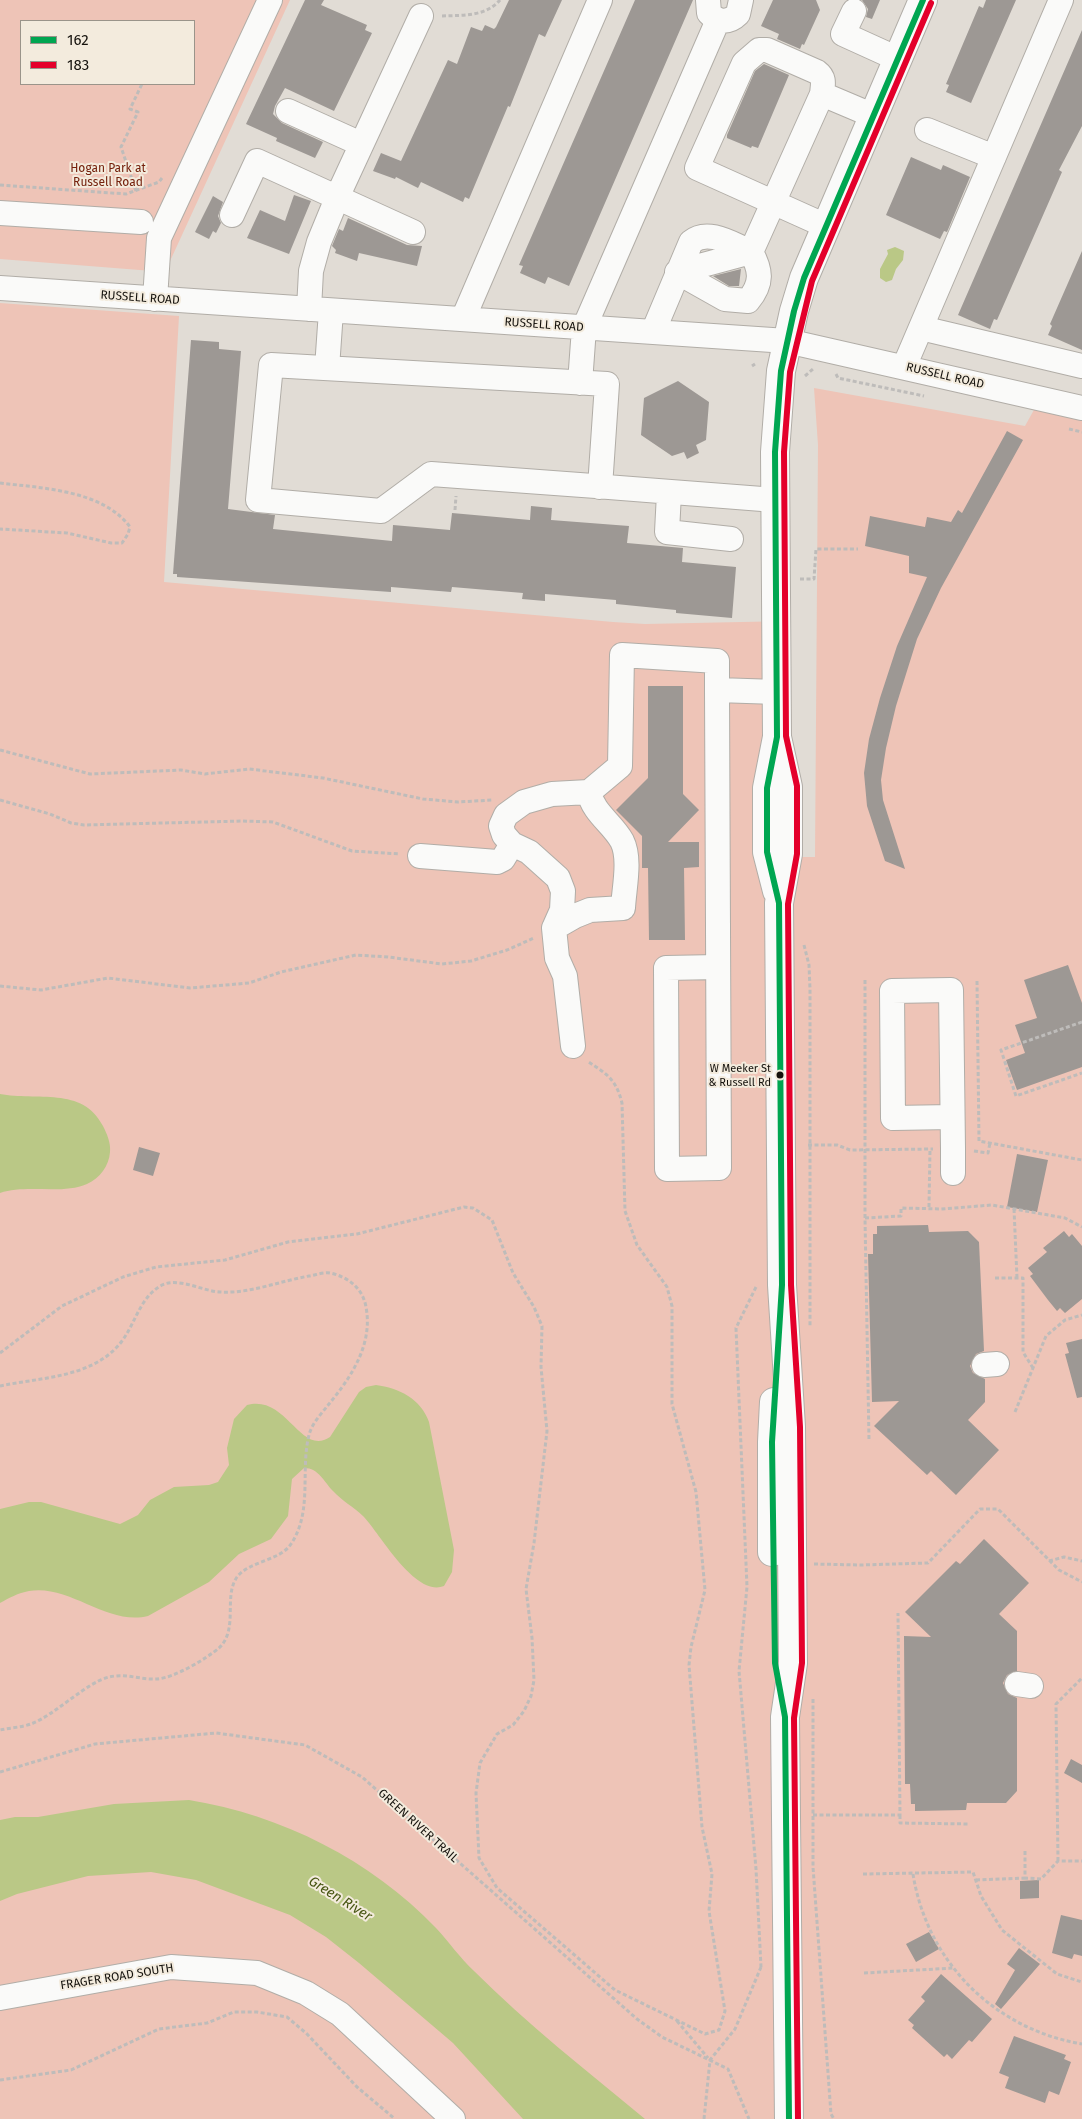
<!DOCTYPE html>
<style>
body{margin:0}
#map{position:relative;width:1082px;height:2119px;overflow:hidden;background:#e1dcd5;font-family:"Fira Sans",sans-serif}
canvas{display:block}
.legend{position:absolute;left:20px;top:20px;width:175px;height:65px;box-sizing:border-box;background:#f3ebdd;border:1px solid #9a948a;margin:0;padding:6px 9px;list-style:none;font-size:15px;color:#15120d}
.legend li{display:flex;align-items:center;gap:10px;height:25px}
.legend b{width:25px;border:1px solid #9a948a}
</style>
<div id="map">
<canvas width="1082" height="2119"></canvas>
<ul class="legend">
<li><b style="height:6px;background:#00a651"></b>162</li>
<li><b style="height:6px;background:#e4002b"></b>183</li>
</ul>
</div>
<script>
const ctx = document.querySelector('canvas').getContext('2d');
ctx.lineJoin = 'round';
function fill(path, color) {
  ctx.fillStyle = color;
  ctx.fill(path, 'evenodd');
}
function strokePath(path, color, width, dash) {
  ctx.strokeStyle = color;
  ctx.lineWidth = width;
  ctx.lineCap = dash ? 'butt' : 'round';
  ctx.setLineDash(dash || []);
  ctx.stroke(path);
}
function label(font, color, halo, rows, align = 'center') {
  ctx.font = font + ' "Fira Sans",sans-serif';
  ctx.lineWidth = 4;
  ctx.setLineDash([]);
  ctx.textBaseline = 'middle';
  ctx.strokeStyle = halo;
  ctx.fillStyle = color;
  for (const [text, x, y, turn = 0] of rows) {
    ctx.save();
    ctx.translate(x, y);
    ctx.rotate((+turn || 0) * Math.PI / 180);
    ctx.textAlign = isNaN(turn) ? turn : align;
    if (halo) ctx.strokeText(text, 0, 0);
    ctx.fillText(text, 0, 0);
    ctx.restore();
  }
}
fill(new Path2D(`
 M0 0H290L165 272 0 259ZM21 21H194V84H21Z
 M0 303 179 316 164 582 613 622 645 624 790 621 793 857H815L818 445 814 388 1025 426 1040 399 1082 408V2119H0Z`), '#eec4b7');
fill(new Path2D(`
 M895 247 904 251 903 260 896 269 892 280 886 282 880 278V269L888 254 887 250Z
 M0 1094C36 1101 83 1086 103 1126 107 1134 111 1143 110 1152 109 1166 100 1178 87 1184 62 1195 27 1184 0 1193Z
 M376 1385C399 1388 421 1399 429 1422L454 1550 452 1572 444 1586C415 1598 379 1532 363 1516 354 1507 342 1501 333 1491 324 1482 319 1468 304 1468L292 1479 288 1516 271 1539 239 1554 209 1582 148 1616C107 1626 70 1584 29 1591 18 1593 9 1598 0 1603V1509L29 1502H41L120 1524 138 1515 150 1500 174 1487 209 1485 218 1482 229 1465 227 1448 234 1419 247 1405C287 1394 300 1457 330 1437L359 1392 366 1387Z
 M189 1800C282 1815 371 1860 436 1928 449 1942 460 1958 474 1971 527 2024 587 2071 645 2119H523L453 2043 359 1963 326 1937 290 1915 196 1880 151 1872 88 1876 17 1894 0 1901V1820L15 1817H38L114 1804Z`), '#bac886');
fill(new Path2D(`
 M305 0H324L321 5 367 25 365 30 372 33 334 111 285 88 275 106 273 114 282 123 323 142 315 158 276 141 277 138 246 124Z
 M509 0H562L545 37 539 34 510 107 508 106 469 199 465 197 463 202 421 182 418 188 396 177 395 179 373 171 381 153 401 161 448 60 457 64 471 27 482 31 485 25 494 29 496 27Z
 M635 0H693L569 286 548 277 545 284 520 273 523 266 519 265Z
 M773 0H816L820 10 804 45 802 44 800 49 777 39 779 34 761 26Z
 M862 0H880L872 19 866 17 868 9Z
 M986 0H1016L971 103 946 92 949 85 946 84 979 6 983 8Z
 M1082 30V126L1059 170 1062 172 997 320 994 319 990 329 958 315Z
 M764 64 789 75 758 148 752 146 751 148 727 138V135L755 71Z
 M911 157 941 170 943 165 970 177 947 232 944 231 940 239 886 215Z
 M294 195 311 201 289 254 247 238 260 210 285 221Z
 M213 196 223 202 218 216 221 223 216 233 213 231 209 239 195 232Z
 M348 218 407 245 422 246 417 266 359 253 357 261 335 253 336 250 332 246 339 229 343 231Z
 M1082 251V350L1048 335 1052 326 1050 324Z
 M741 269 739 286H729L713 276Z
 M191 340 219 342V349L241 351 228 509 275 515 273 529 392 541 393 525 450 530 452 513 530 520 531 506 552 508 551 520 629 526 627 543 683 548 682 562 736 567 732 618 676 613V610L616 604V600L545 594V601L522 599 523 593 452 587 451 592 391 587V592L177 577V574H173Z
 M678 381 709 402 706 440 696 445 699 453 687 459 684 452 672 456 641 435 644 398Z
 M1007 431 1023 440 941 588 917 639 896 706 886 748 881 780 883 800 905 869 885 861 867 806 864 773 869 739 880 698 897 646 927 577 909 573V556L865 546 870 516 925 527 927 517 951 522 958 510 962 513Z
 M648 686H683V794L699 810 668 842H699V867L684 868 685 940H649L648 868H642V836L616 810 648 778Z
 M1068 965 1082 1003V1067L1017 1090 1006 1060 1025 1053 1015 1025 1037 1018 1024 980Z
 M139 1147 160 1153 153 1176 133 1170Z
 M1017 1154 1048 1160 1037 1212 1007 1207Z
 M928 1225 929 1232 968 1231 979 1242 984 1351 976 1354 970 1366 973 1373 985 1379V1402L968 1420 999 1450 956 1495 931 1471 927 1475 874 1426 899 1401 872 1402 868 1254H873V1234H877V1226Z
 M1064 1231 1069 1237 1072 1234 1082 1246V1299L1065 1313 1060 1308 1057 1311 1048 1300 1030 1276 1033 1274 1028 1268 1047 1252 1043 1248Z
 M1082 1339V1397L1077 1398 1065 1354 1069 1353 1066 1343Z
 M984 1539 1029 1583 999 1614 1017 1631V1671L1007 1675 1003 1683 1008 1694 1017 1698V1791L1006 1803H967L966 1810 915 1811V1804H911L910 1784H905L904 1636 931 1637 905 1612 956 1561 960 1564Z
 M1071 1759 1082 1765V1783L1064 1773Z
 M1039 1880V1898L1020 1899V1881Z
 M1061 1915 1082 1920V1956L1074 1954 1072 1959 1052 1953Z
 M929 1932 939 1949 916 1962 906 1944Z
 M1019 1948 1040 1964 1001 2009 995 2004 1015 1970 1007 1964Z
 M941 1974 992 2019 972 2042 969 2040 952 2059 947 2054 944 2057 912 2028 914 2025 908 2020 925 2001 921 1997Z
 M1014 2036 1066 2055 1064 2059 1071 2062 1059 2095 1049 2091 1045 2103 1005 2088 1009 2077 999 2073Z`), '#9d9894');
const minor = new Path2D(`
 M708 0 709 13C718 23 729 23 738 14L741 0
 M854 11 843 34 898 59
 M822 94C823 84 825 78 817 72L767 50H759L744 63 697 168 826 226
 M288 111 361 144
 M927 130 994 157
 M0 213 141 222
 M232 215 257 161 413 232
 M751 252C761 270 763 283 748 301L725 299 677 272Z
 M0 288 787 341 1082 408
 M155 299 159 238 270 0
 M309 309 311 271 319 242 340 191 421 16
 M463 319 600 0
 M921 328 1082 366
 M653 332 691 242C708 228 732 244 751 252L822 94 874 116
 M904 367 1061 0
 M327 368 331 311
 M580 383 584 328 718 20
 M600 487 607 384 271 365 258 500 381 511 431 474C546 482 660 491 775 500
 M669 493 667 532 731 539
 M420 856 497 862 503 859 512 844
 M554 928 575 916 590 910 623 908C624 888 631 859 622 841 612 823 593 813 589 792L620 766 622 655 717 661V690
 M718 967 666 968 667 1169 719 1168 717 690 777 692
 M573 1046 565 976 557 958 554 928 562 910 563 891 558 878 529 852 512 844 504 835 501 826 506 815 524 802 552 794 589 792
 M952 1117 893 1118 892 991 951 990 953 1149V1173
 M984 1365 997 1364
 M1017 1684 1031 1686
 M0 1998 171 1967 257 1973 306 1993 340 2014 453 2119`);
const major = new Path2D(`
 M777 737 788 787V854L779 903 782 1285 791 1427 793 1663 785 1717 789 2119
 M777 891 767 852V788L777 737 775 452 781 371 794 311 804 278 923 0
 M772 1552V1442L774 1402`);
strokePath(minor, '#b1ada7', 26);
strokePath(major, '#b1ada7', 30);
strokePath(new Path2D(`
 M442 16C463 15 485 17 500 0
 M0 185 126 194 159 182 162 178
 M136 191 121 147 138 112 130 109 142 84
 M752 366 755 364
 M836 374 838 378 924 396
 M805 376 813 369
 M1069 429 1082 432
 M0 483C41 488 103 490 130 527L128 534 122 543H111L67 533 0 529
 M455 510 456 496
 M800 579H814L816 549H858
 M0 750 90 774 181 770 205 774 249 769 323 778 423 799 458 802 492 800
 M0 800 50 814 71 823 84 825 243 821 273 822 352 851 400 854
 M804 945 809 965 810 989V1326
 M865 980V1218L869 1440
 M977 981 979 1141 1082 1160
 M0 986 41 990 108 978 190 988 249 983 281 972 356 955 388 957 442 964 471 961 507 950 534 938
 M1082 1022 1001 1050 1016 1096 1082 1073
 M808 1145H837L850 1150 933 1149
 M974 1151 988 1153 990 1143
 M929 1207 930 1149
 M1014 1209 1017 1278
 M865 1218 901 1216V1208L941 1209 992 1205 1065 1218 1082 1227
 M995 1278H1023V1352L1033 1368
 M756 1287 736 1328 747 1587 739 1671 756 1869 761 1967
 M0 1353 62 1306 123 1277 156 1267 225 1260 288 1242 357 1234 464 1207 473 1208 492 1220 513 1273 534 1307 542 1326 541 1367 547 1431 534 1543 526 1589 532 1638 534 1680 531 1696 524 1711 513 1725 497 1734 480 1763 476 1793 479 1858 497 1888 615 1990 705 2034 719 2030 725 2011 709 1911 712 1874 702 1827 689 1665 691 1647 705 1590 696 1492 672 1404V1306L667 1287 637 1245 625 1211 622 1103C616 1079 607 1074 587 1061
 M0 1386C42 1377 94 1378 122 1341 136 1322 140 1297 162 1285 179 1277 202 1291 220 1292 249 1294 280 1281 309 1276 316 1275 324 1272 330 1273 349 1277 363 1289 366 1307 373 1344 352 1376 329 1404 322 1413 312 1423 309 1435 300 1471 313 1511 291 1544 280 1561 249 1561 237 1577 223 1597 239 1629 219 1648 206 1659 174 1678 157 1679 141 1680 126 1673 109 1677 87 1682 55 1715 31 1724 22 1727 10 1728 0 1730
 M1015 1412 1046 1336 1065 1320 1082 1315
 M1049 1561 1064 1557 1082 1561
 M814 1564 860 1565 928 1563 980 1509H998L1059 1570 1082 1582
 M813 1699V1867L831 2114 834 2119
 M0 1772 95 1744 216 1733 305 1745 362 1777 637 2019 662 2037 728 2069 749 2119
 M813 1815H900L898 1613
 M900 1815V1823L970 1824
 M1025 1851V1878L1041 1879 1058 1861H1082
 M1058 1861 1056 1704 1082 1678
 M863 1874 973 1872 981 1896 1002 1930 1057 1974 1082 1982
 M913 1874C927 1962 994 2029 1082 2044
 M976 1880 1025 1878
 M864 1973 954 1968
 M677 2021 708 2058
 M0 2080 71 2070 159 2029 207 2023 234 2012H257L287 2017 307 2034 357 2087 395 2119
 M704 2119 710 2060 735 2029 761 1967`), '#bebcba', 3, [4, 2.5]);
strokePath(minor, '#fafaf9', 24);
strokePath(major, '#fafaf9', 28);
strokePath(new Path2D(`
 M789 2119 785 1717 775 1663 772 1442 782 1285 779 903 767 852V788L777 737 775 452 781 371 794 311 804 278 923 0`), '#00a651', 6);
strokePath(new Path2D(`
 M798 2119 794 1718 802 1663 800 1427 791 1285 788 904 797 854V786L786 736 784 452 790 372 812 281 931 3`), '#e4002b', 6);
for (const [x, y, r, color] of [
 [780,1075,4.5,"#15120d"]
]) {
  const dot = new Path2D();
  dot.arc(x, y, r, 0, 2 * Math.PI);
  ctx.fillStyle = color;
  ctx.fill(dot);
  strokePath(dot, '#f3ebdd', 2);
}
label('11px', '#15120d', '#f3ebdd', [
 ["W Meeker St",771,1069],
 ["& Russell Rd",771,1083]
], 'right');
label('12px', '#75210c', '#f3ebdd', [
 ["Hogan Park at",108,169],
 ["Russell Road",108,183]
]);
label('12px', '#15120d', '#f3ebdd', [
 ["RUSSELL ROAD",140,298,4],
 ["RUSSELL ROAD",544,325,4],
 ["RUSSELL ROAD",945,376,13],
 ["GREEN RIVER TRAIL",418,1826,42],
 ["FRAGER ROAD SOUTH",117,1977,-9]
]);
label('italic 14px', '#475512', '#f3ebdd', [
 ["Green River",340,1899,32]
]);
</script>
